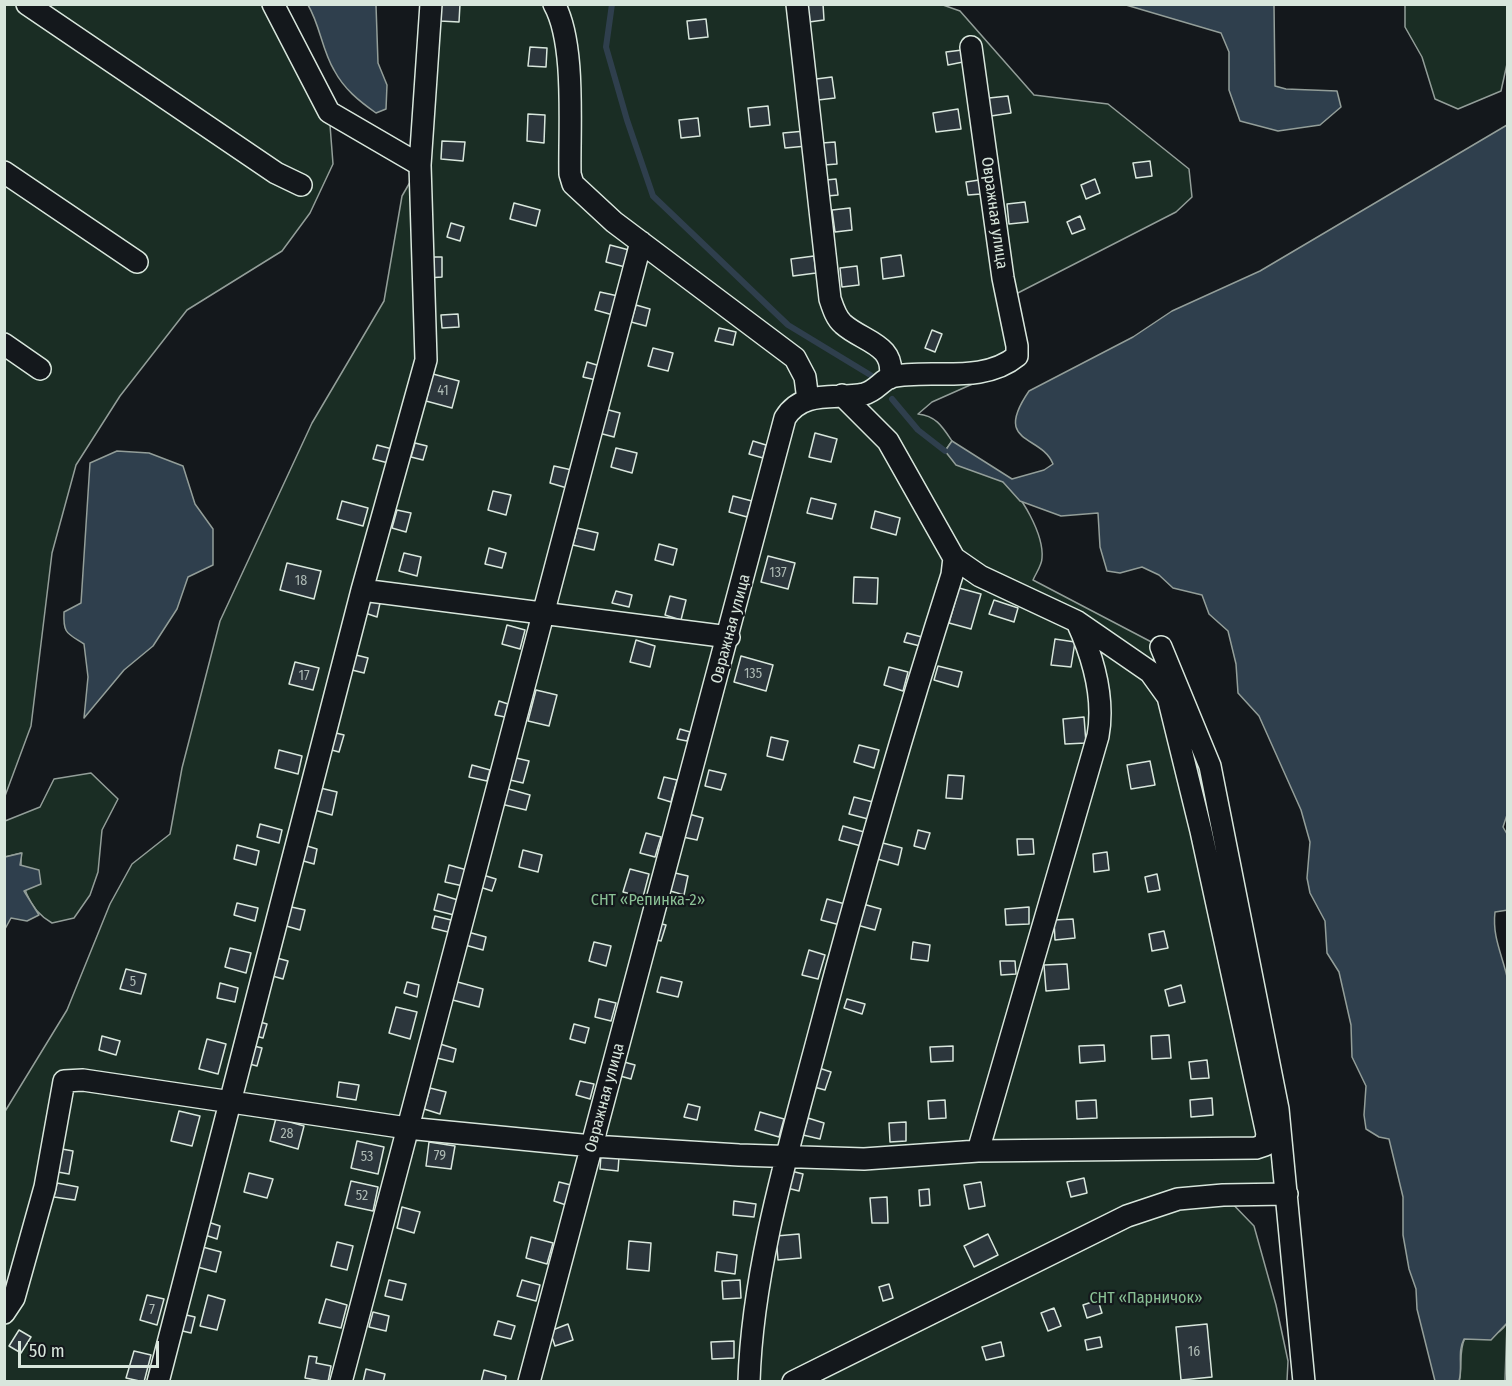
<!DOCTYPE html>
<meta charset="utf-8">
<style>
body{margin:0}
#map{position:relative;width:1512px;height:1386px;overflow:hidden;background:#14181c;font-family:"Fira Sans Condensed",sans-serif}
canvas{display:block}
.frame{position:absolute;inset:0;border:6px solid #d8e6dc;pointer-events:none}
.scale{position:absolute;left:18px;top:1341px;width:141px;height:27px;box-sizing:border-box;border:3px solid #d8e6dc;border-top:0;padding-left:8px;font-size:18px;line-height:21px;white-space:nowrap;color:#d8e6dc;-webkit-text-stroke:4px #14181c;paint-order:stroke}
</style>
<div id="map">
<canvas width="1512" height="1386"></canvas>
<div class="frame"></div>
<div class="scale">50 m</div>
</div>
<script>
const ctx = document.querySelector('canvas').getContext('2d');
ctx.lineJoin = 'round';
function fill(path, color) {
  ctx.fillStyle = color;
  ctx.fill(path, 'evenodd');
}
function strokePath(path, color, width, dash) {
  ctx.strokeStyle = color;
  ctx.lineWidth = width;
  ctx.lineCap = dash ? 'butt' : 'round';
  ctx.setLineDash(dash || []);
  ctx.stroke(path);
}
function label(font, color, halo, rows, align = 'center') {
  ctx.font = font + ' "Fira Sans Condensed",sans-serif';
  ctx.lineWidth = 4.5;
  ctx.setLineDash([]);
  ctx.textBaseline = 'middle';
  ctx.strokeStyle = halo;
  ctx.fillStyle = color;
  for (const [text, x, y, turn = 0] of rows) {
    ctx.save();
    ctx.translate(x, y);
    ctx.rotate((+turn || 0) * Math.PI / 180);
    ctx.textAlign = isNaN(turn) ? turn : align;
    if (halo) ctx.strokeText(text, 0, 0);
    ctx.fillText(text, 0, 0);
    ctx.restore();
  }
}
const green = new Path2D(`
 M5 5H273L329 112 333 164 310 213 282 251 187 310 120 396 76 465 52 553 31 726 5 796Z
 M425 5H943L960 11 1034 95 1108 104 1189 169 1192 197 1176 212 1010 297 1022 362 932 402 918 414C936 416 942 426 952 441L945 451C966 476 979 468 1002 481 1022 493 1044 536 1042 558 1042 565 1036 573 1033 580L1161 647 1210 766 1287 1194 1224 1195 1254 1226 1276 1305 1288 1361 1287 1381H5L4 1113 67 1010 110 904 132 864 170 834 182 768 220 621 312 423 384 301 402 196 420 165Z
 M1405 5H1507V64L1501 91 1458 109 1435 99 1422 57 1405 27Z
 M91 773 118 799 102 830 98 872 90 895 74 918 52 923C26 908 20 882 21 853L5 857V821L40 807 54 779Z
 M1507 1323 1505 1381 1459 1382C1463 1367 1458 1352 1465 1338 1480 1341 1499 1337 1507 1323Z`);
fill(green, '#1a2d24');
strokePath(green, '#939e99', 1.5);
const water = new Path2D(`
 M308 5H376L378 63 387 85 386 109 376 113C359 101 344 89 334 70 322 50 320 25 308 5Z
 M1126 5H1274L1275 86 1286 89 1337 91 1341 107 1320 125 1278 131 1240 121 1229 90V52L1221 33Z
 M1507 125 1508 812 1503 827 1507 834 1508 910 1495 912C1492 938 1503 956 1508 981L1507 1323 1491 1340 1464 1339C1457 1352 1463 1367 1459 1381H1435L1417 1309 1416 1289 1409 1269 1403 1235V1197L1389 1139 1379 1137 1366 1129 1364 1115 1366 1086 1352 1057 1351 1025 1339 972 1327 953 1325 921 1310 893 1307 878 1310 842 1301 810 1259 716 1238 693 1236 664 1228 631 1209 614 1202 595 1173 588 1159 575 1142 567 1120 573 1107 571 1100 547 1098 513 1061 516 1020 501 1003 482 956 465 945 451 952 441 1012 479 1044 470 1053 464C1041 434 992 445 1029 391L1133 337 1172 311 1260 271Z
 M117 451 149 453 183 466 195 504 213 529V565L188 577 177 609 153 646 124 670 84 718 88 677 84 644C67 633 63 634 64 612L81 603 90 463Z
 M22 853 20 865 39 870 41 884 24 891 39 915 27 921 11 918 5 929V857Z`);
fill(water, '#2f3f4d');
strokePath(water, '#939e99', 1.5);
strokePath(new Path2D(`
 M612 4 606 47 627 120 653 196 788 325 872 376
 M892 399 918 430 945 451`), '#2f3f4d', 6);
const building = new Path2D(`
 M441 4H460L459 22 440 21Z
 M807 4H823L824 20 809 22Z
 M706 19 708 37 689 39 687 21Z
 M530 47 547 48 546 67 528 66Z
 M962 50 963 62 948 65 946 52Z
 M832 77 835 98 818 100 816 79Z
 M1008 96 1011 113 991 116 989 98Z
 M768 106 770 125 750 127 748 108Z
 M958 109 961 129 936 132 933 113Z
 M528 114 545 115 544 143 527 141Z
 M698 118 700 136 681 138 679 120Z
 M805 131 807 146 785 148 783 133Z
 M442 141 465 142 463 161 441 159Z
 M835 142 837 164 824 165 822 143Z
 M1150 161 1152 176 1136 178 1133 163Z
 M836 179 838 195 827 196 826 180Z
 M1095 179 1100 193 1086 199 1081 185Z
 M979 180 981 194 968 195 966 182Z
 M1025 202 1028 222 1009 224 1007 204Z
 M514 203 540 210 536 226 510 219Z
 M850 208 852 230 835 232 832 210Z
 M1080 216 1085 229 1072 234 1067 222Z
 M451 223 464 227 460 241 447 237Z
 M610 245 629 250 625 267 606 262Z
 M901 255 904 276 883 279 881 258Z
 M814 256 816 273 793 276 791 259Z
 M427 257H442V277L428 278Z
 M857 266 859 285 842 287 840 268Z
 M600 292 618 296 613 315 595 310Z
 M636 305 650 309 646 326 631 322Z
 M458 314 459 327 442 328 441 315Z
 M719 328 736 332 733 345 715 341Z
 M932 330 942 334 935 352 925 348Z
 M653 348 673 353 668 371 648 366Z
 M587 362 600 366 596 380 583 377Z
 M433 374 459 381 452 408 426 401Z
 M605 409 620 413 614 437 599 433Z
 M815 433 837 439 831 462 809 457Z
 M753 441 766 445 763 458 749 454Z
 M415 443 427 446 423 460 411 457Z
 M377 445 396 450 392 464 373 459Z
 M616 448 637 453 632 473 611 467Z
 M554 466 572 470 567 488 550 483Z
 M493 491 511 495 506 515 488 510Z
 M733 496 752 501 747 517 729 512Z
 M811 498 836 504 832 519 807 513Z
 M342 501 368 508 363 526 337 519Z
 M397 510 411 513 406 532 392 528Z
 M875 511 900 518 896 535 871 528Z
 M577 528 598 533 594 550 573 545Z
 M659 544 677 549 673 565 655 560Z
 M489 548 506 553 502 568 485 564Z
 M404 553 421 557 417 576 399 571Z
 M768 556 795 563 788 589 761 582Z
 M287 563 321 571 314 599 280 590Z
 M854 577 878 578 877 604 853 603Z
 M959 588 981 594 971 629 949 623Z
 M616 591 632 595 629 607 612 603Z
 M670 596 686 600 681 620 665 615Z
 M368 600 380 603 377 617 365 613Z
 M994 600 1018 608 1014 622 989 614Z
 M507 625 525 630 520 649 502 644Z
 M907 633 922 637 920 646 904 642Z
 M1055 639 1075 642 1071 667 1051 665Z
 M636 640 655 646 650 667 630 662Z
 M352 654 368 658 364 673 348 669Z
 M741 656 773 665 766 691 734 682Z
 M295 662 319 668 313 690 289 684Z
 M938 666 962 672 958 687 934 680Z
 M889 667 908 672 903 691 884 685Z
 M536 690 557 695 549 726 528 721Z
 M499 701 508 704 505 717 495 715Z
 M1084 717 1086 743 1065 744 1063 719Z
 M680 729 690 732 687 741 677 739Z
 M332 732 344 735 339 752 328 749Z
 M771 737 788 741 783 760 767 756Z
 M859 745 879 750 874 768 854 762Z
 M279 750 302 756 298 774 275 768Z
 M512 757 529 761 523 783 506 779Z
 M1150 761 1155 785 1131 789 1127 765Z
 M472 765 490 770 487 781 469 777Z
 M709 770 726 774 721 790 705 786Z
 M948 775 964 776 962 799 946 798Z
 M664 777 677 780 671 802 658 798Z
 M316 787 337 792 332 815 311 809Z
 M505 788 530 795 526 810 501 804Z
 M854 797 873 802 868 819 849 814Z
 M689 814 703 818 697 840 683 837Z
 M260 824 282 830 279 843 257 837Z
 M843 826 864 832 861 846 839 840Z
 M918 830 930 833 925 849 914 846Z
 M646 833 661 837 655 857 640 853Z
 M1017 839H1033L1034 854 1018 855Z
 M879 842 902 848 898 865 874 858Z
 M237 845 259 851 256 865 234 859Z
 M304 845 317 849 314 864 300 860Z
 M523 850 542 855 538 872 519 867Z
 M1107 852 1109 870 1094 872 1093 854Z
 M449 865 467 870 463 886 445 882Z
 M630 869 649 874 643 897 623 892Z
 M671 872 688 876 684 895 667 890Z
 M1157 874 1160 890 1148 892 1145 877Z
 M483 875 496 879 492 891 480 887Z
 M438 894 458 900 454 915 434 910Z
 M827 899 845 904 840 925 821 920Z
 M237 903 258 908 255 921 234 915Z
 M863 904 881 909 875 930 857 925Z
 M287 906 305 910 300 930 283 925Z
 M1029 907V924L1006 925 1005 909Z
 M435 916 451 920 448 932 432 928Z
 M1073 919 1075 938 1055 940 1054 920Z
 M654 922 666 925 661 941 650 938Z
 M1164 931 1168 948 1152 951 1149 934Z
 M468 932 486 937 483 950 465 945Z
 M594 942 611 946 606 966 589 961Z
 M913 942 930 945 928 961 911 959Z
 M230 948 251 953 246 973 225 967Z
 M809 950 825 955 818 979 802 975Z
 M273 957 288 961 283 979 269 975Z
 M1000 961H1015L1016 974 1001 975Z
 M1067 964 1069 989 1046 991 1044 965Z
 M126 969 146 974 141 994 120 989Z
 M661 977 682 982 678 997 657 992Z
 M454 981 483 989 479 1007 449 999Z
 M407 982 419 985 417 997 404 993Z
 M220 983 238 988 235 1002 217 998Z
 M1181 985 1185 1002 1169 1006 1165 990Z
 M599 999 616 1003 611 1021 595 1017Z
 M847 999 865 1004 862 1014 844 1008Z
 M396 1007 417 1012 410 1039 389 1033Z
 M256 1021 267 1024 263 1038 252 1035Z
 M574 1024 589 1028 585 1043 570 1039Z
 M1169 1035 1171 1058 1152 1059 1151 1036Z
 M102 1036 120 1041 116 1055 99 1050Z
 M207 1039 226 1044 218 1074 199 1069Z
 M437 1043 456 1049 453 1062 433 1057Z
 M250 1045 262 1048 257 1066 246 1063Z
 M1104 1045 1105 1061 1080 1063 1079 1046Z
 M953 1046V1061L931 1062 930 1047Z
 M617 1060 635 1065 631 1079 613 1074Z
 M1207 1060 1209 1078 1191 1079 1189 1062Z
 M819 1068 831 1072 825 1090 814 1087Z
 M580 1081 594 1084 590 1099 576 1095Z
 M339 1082 359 1085 356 1100 337 1097Z
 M430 1088 446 1092 440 1114 424 1109Z
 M1212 1098 1213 1115 1191 1117 1190 1100Z
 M945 1100 946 1118 929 1119 928 1101Z
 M1096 1100 1097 1118 1077 1119 1076 1101Z
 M688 1104 700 1107 697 1120 684 1117Z
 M179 1111 200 1116 192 1146 171 1141Z
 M760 1112 784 1119 779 1137 755 1130Z
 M276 1118 304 1126 298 1149 270 1141Z
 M808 1118 824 1123 820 1139 803 1135Z
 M906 1122V1141L890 1142 889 1123Z
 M357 1141 384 1147 378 1174 351 1168Z
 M429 1142 455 1146 451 1169 426 1166Z
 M62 1149 73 1151 69 1174 58 1172Z
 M601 1155 619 1157 618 1171 600 1169Z
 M787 1170 803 1174 799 1191 783 1187Z
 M249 1173 273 1179 267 1198 244 1192Z
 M1084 1178 1087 1193 1071 1197 1067 1182Z
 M351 1181 378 1187 373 1211 345 1205Z
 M559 1182 571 1185 566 1205 554 1201Z
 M981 1182 985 1206 969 1209 964 1185Z
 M57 1183 78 1187 75 1200 54 1197Z
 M929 1189 930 1205 920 1206 919 1190Z
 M887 1197 888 1223H872L870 1198Z
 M734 1201 756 1204 754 1217 733 1215Z
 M402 1207 420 1212 414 1233 397 1228Z
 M208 1222 220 1226 217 1239 205 1235Z
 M799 1234 801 1258 778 1260 776 1236Z
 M988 1234 998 1255 974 1267 964 1246Z
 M531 1237 553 1243 547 1264 526 1258Z
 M629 1241 651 1243 649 1271 627 1269Z
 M337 1242 353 1246 347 1270 331 1266Z
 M199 1246 221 1252 216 1272 194 1266Z
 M717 1252 737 1255 735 1274 715 1271Z
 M389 1280 406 1284 402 1300 385 1296Z
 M522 1280 540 1285 536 1301 517 1296Z
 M740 1280 741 1298 723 1299 722 1281Z
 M889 1284 893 1298 883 1301 879 1287Z
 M147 1295 164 1299 157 1325 140 1320Z
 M208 1295 225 1300 217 1330 200 1326Z
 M326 1299 347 1305 341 1328 319 1323Z
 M1098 1300 1102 1313 1087 1318 1083 1305Z
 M1054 1308 1061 1326 1048 1331 1041 1313Z
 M373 1312 389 1316 386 1331 369 1327Z
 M178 1313 195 1317 191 1333 174 1329Z
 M498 1321 515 1326 511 1339 494 1335Z
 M568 1324 573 1340 555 1346 550 1331Z
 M1207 1324 1212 1377 1181 1380 1176 1327Z
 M19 1330 31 1337 21 1353 9 1346Z
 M1100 1337 1102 1347 1087 1350 1085 1340Z
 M734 1341V1358L712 1359 711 1342Z
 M1001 1342 1004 1356 986 1360 982 1347Z
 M134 1351 151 1355 144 1382 126 1378Z
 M309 1356 317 1357 316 1363 331 1366 328 1382 305 1378Z
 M366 1369 385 1374 383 1382H363Z
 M484 1370 506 1376 505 1382H481Z`);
fill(building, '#2c363c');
strokePath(building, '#d8e6dc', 1.5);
const minor = new Path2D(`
 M27 4 276 173 301 185
 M273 4 329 112 420 165
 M554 4C576 43 569 128 570 174L573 184 614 222 795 358 805 377 808 400
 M797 4 830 299C833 308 836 318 843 324 863 342 896 344 890 378
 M4 172 137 262
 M4 344 40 369
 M362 590 729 637
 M1161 647 1210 766 1278 1109 1304 1382
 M978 1151 1098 736C1105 697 1093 657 1077 622
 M4 1313 14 1298 45 1187 64 1081 83 1080 407 1128 592 1146 739 1155 864 1159 978 1151 1256 1148 1265 1145 1267 1134 1201 831 1168 697 1150 672 1076 621 980 576 954 558 888 441 842 395
 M158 1382 362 590 426 360 420 165 431 4
 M341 1382 641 242
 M529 1382 785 418C803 389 836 400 864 394 876 391 882 380 891 377 929 368 982 385 1017 356V346L1003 278 971 47
 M749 1382C752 1273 787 1154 815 1049 857 890 902 732 952 575L954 558
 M793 1382 1127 1216 1178 1199 1223 1195 1287 1194`);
strokePath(minor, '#d8e6dc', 24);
strokePath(minor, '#14181c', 21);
label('14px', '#adbab4', null, [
 ["41",443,391],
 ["137",778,573],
 ["18",301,581],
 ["135",753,674],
 ["17",304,676],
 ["5",133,982],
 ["28",287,1134],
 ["79",440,1156],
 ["53",367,1157],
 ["52",362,1196],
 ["7",152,1310],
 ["16",1194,1352]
]);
label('16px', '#d8e6dc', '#14181c', [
 ["Овражная улица",994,213,82],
 ["Овражная улица",731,629,-75],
 ["Овражная улица",605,1098,-75]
]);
label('16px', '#8ac095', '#14181c', [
 ["СНТ «Репинка-2»",648,901],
 ["СНТ «Парничок»",1146,1299]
]);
</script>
